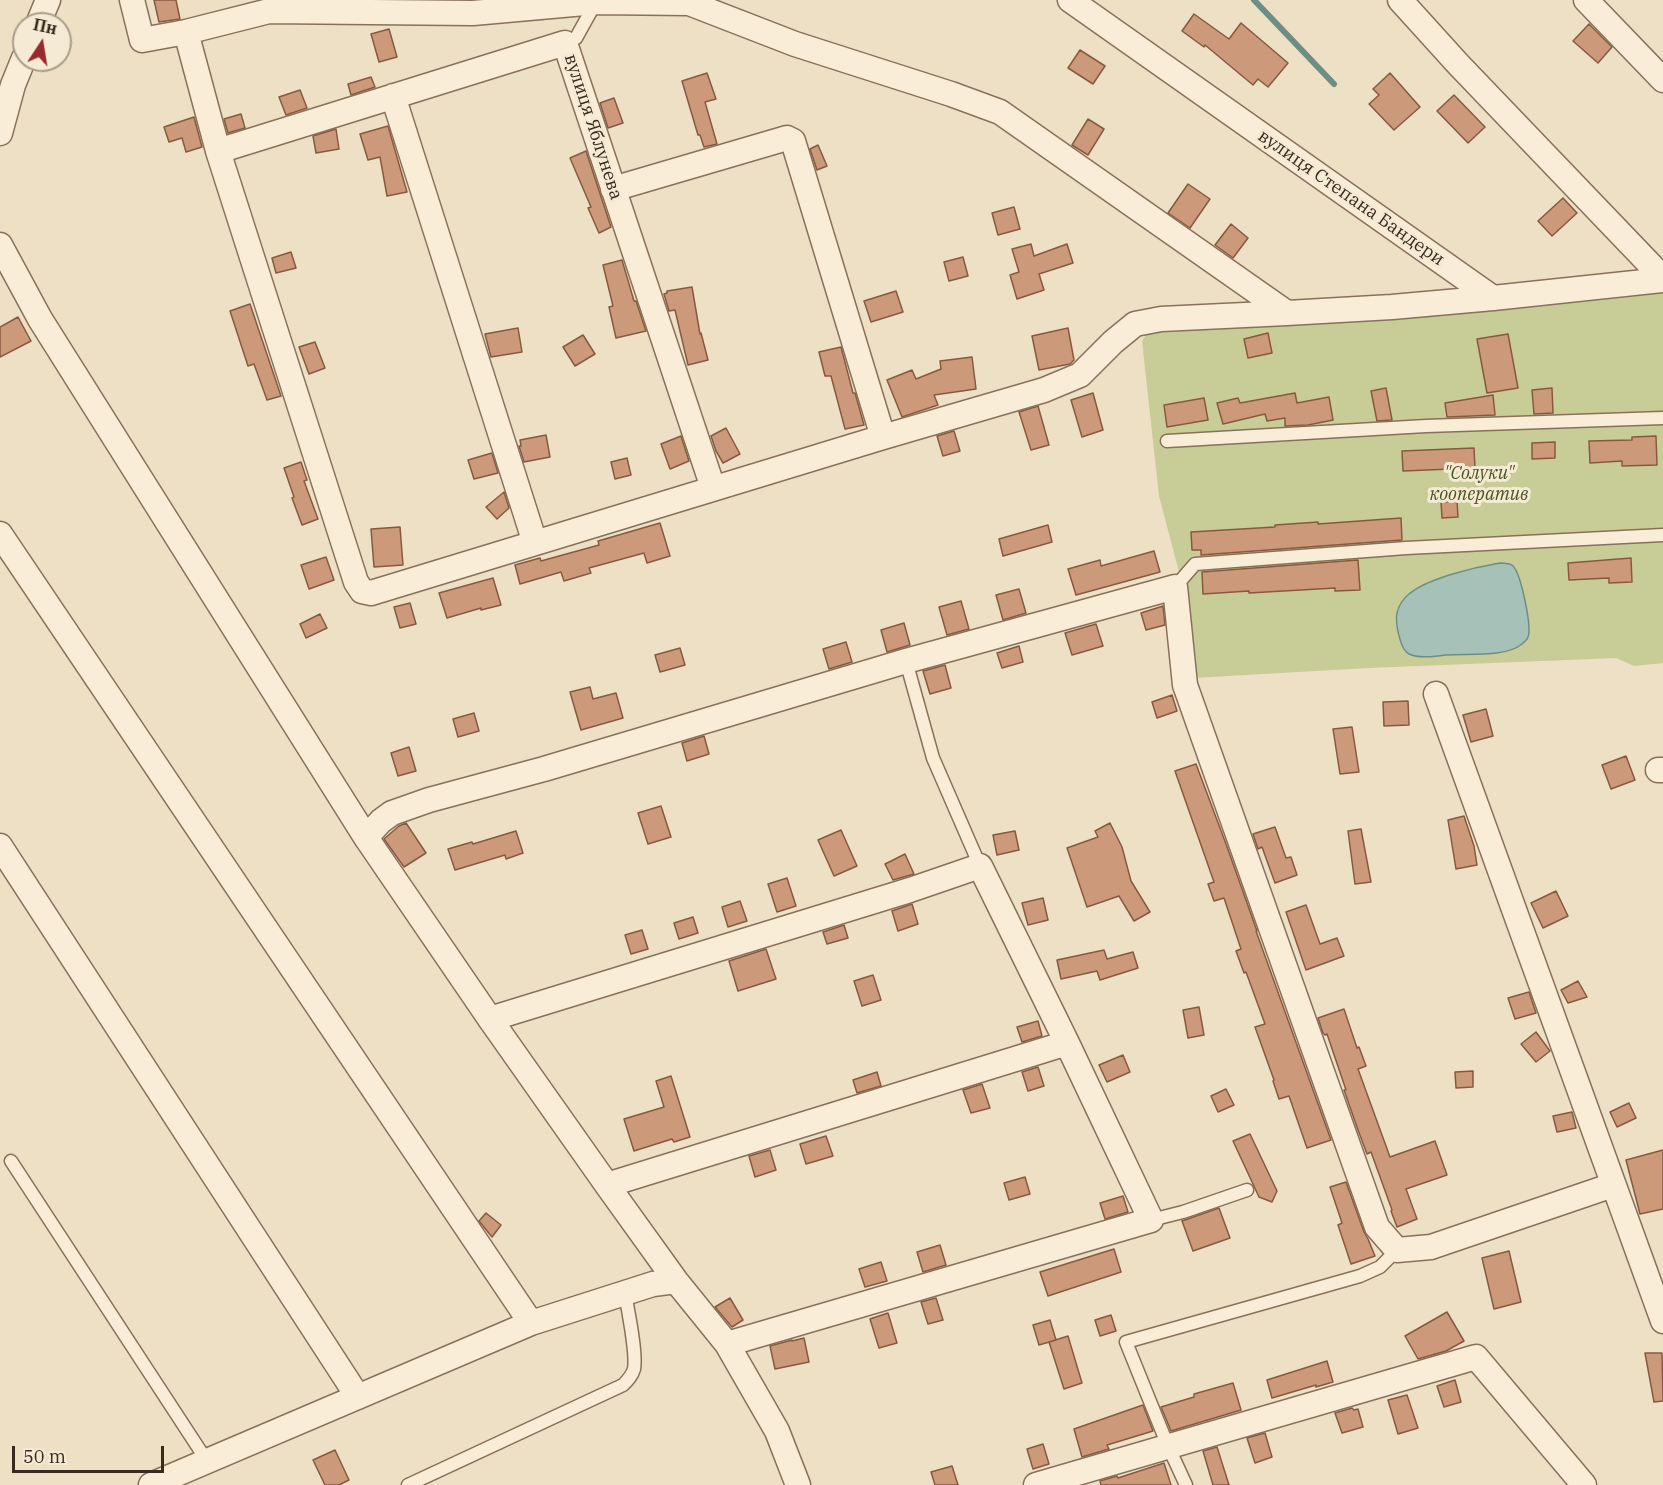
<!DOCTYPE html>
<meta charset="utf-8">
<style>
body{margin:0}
#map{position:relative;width:1663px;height:1485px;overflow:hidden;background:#eee0c4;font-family:"IBM Plex Serif",serif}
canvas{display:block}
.north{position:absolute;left:12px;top:12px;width:60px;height:60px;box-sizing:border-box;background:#f5ead3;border:2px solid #a99d8b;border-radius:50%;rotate:12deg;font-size:16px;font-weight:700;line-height:24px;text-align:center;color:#382a1e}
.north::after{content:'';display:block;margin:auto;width:21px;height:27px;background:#972a2f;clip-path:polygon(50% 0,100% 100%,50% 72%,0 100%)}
.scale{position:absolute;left:12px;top:1446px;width:152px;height:27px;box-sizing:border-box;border:3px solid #382a1e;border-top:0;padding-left:8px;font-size:18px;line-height:21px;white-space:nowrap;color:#382a1e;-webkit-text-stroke:4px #f5ead3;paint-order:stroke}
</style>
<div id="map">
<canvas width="1663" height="1485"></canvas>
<div class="north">Пн</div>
<div class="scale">50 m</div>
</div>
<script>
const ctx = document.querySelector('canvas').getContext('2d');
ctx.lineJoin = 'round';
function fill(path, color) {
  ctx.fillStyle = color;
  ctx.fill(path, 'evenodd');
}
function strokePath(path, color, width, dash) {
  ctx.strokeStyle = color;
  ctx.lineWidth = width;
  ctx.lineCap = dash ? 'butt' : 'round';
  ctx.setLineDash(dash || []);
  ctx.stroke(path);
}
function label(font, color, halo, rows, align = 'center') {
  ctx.font = font + ' "IBM Plex Serif",serif';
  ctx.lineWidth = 6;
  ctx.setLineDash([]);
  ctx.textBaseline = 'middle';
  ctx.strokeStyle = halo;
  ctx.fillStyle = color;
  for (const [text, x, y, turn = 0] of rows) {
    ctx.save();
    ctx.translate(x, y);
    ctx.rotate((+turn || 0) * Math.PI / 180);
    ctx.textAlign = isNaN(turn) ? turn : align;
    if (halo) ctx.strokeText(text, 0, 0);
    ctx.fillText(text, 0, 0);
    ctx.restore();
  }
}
fill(new Path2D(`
 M1663 288V663L1634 666 1616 658 1369 668 1193 678 1184 591 1159 496 1142 341 1148 332Z`), '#c8cc97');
const water = new Path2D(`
 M1500 563C1505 563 1510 563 1513 566 1521 574 1532 627 1528 637 1528 639 1523 643 1522 644 1505 658 1467 653 1446 655 1435 656 1420 659 1409 654 1400 650 1395 622 1397 613 1399 605 1404 598 1409 594 1428 578 1476 567 1500 563Z`);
fill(water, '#a6c1b8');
strokePath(water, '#6c8f85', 1.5);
strokePath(new Path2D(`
 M1254 0 1334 84`), '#6c8f85', 6);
const building = new Path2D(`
 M154 0H176L180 19 159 22Z
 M1194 14 1229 39 1241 23 1288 63 1268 87 1258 79 1253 85 1205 45 1204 47 1182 31Z
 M1589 24 1612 47 1598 63 1573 41Z
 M389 29 397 57 379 62 371 34Z
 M1080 50 1105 66 1093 84 1068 68Z
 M707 73 716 99 705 102 717 144 704 147 700 135H698L682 81Z
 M1390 73 1420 107 1394 130 1369 104 1379 95 1373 89Z
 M371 77 375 87 351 95 348 84Z
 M300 90 307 108 286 115 279 97Z
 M1454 95 1485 127 1468 143 1437 111Z
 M614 98 623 123 608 128 600 103Z
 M241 114 245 128 228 133 224 119Z
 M194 117 202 147 186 152 182 138 169 142 164 127Z
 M1088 119 1104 129 1088 155 1072 145Z
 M388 126 407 192 387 196 380 157 368 160 360 134Z
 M336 129 339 149 316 153 313 136Z
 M818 145 827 166 817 170 810 149Z
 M586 151 611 227 599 233 588 208 591 207 570 158Z
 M1188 184 1210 199 1190 228 1168 213Z
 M1563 198 1577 213 1552 236 1538 221Z
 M1014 207 1020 229 998 235 992 213Z
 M1231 224 1248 238 1233 258 1215 245Z
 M1031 244 1034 256 1067 244 1073 263 1039 274 1044 290 1017 299 1010 275 1019 272 1012 249Z
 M291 252 296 268 276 273 272 258Z
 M963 257 968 276 949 281 944 262Z
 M622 260 634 301H636L646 331 616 338 609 307 613 306 603 265Z
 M692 287 700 334 701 333 708 360 688 365 675 310 669 311 664 294 667 293V291Z
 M896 291 903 312 871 322 864 301Z
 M250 304 281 396 267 400 254 364 248 366 230 311Z
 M18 317 31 341 0 357V327Z
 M518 328 522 352 491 357 485 334Z
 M1068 328 1074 360 1070 364 1039 370 1032 336Z
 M1268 333 1272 353 1248 358 1244 339Z
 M1508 334 1518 388 1487 393 1477 339Z
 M583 335 595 354 575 366 563 347Z
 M315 342 325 368 309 374 299 347Z
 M841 347 853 393H855L864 425 845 429 831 376H825L819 352Z
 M972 357 976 389 934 395 938 405 902 417 887 380 912 370 916 379 941 369 940 361Z
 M1386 388 1392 420 1377 421 1371 391Z
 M1552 388 1553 413 1534 414 1532 390Z
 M1093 393 1103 430 1082 437 1071 400Z
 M1295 393 1297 403 1329 397 1333 420 1308 425 1285 426V418L1267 421 1265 414 1223 424 1217 403 1238 398 1240 403Z
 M1493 395 1495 415 1447 417 1445 403Z
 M1204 398 1208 420 1167 427 1164 405Z
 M1038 406 1049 445 1031 450 1019 412Z
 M726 428 740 454 723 463 716 451 711 436Z
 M954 431 960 451 943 456 937 436Z
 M546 435 550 457 524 462 519 446H521L520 440Z
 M681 436 689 461 670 469 661 444Z
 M1656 436 1657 465 1622 466V461L1590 463 1589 441 1632 440V437Z
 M1555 442V458L1532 459V443Z
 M1474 448 1475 468 1403 471 1402 451Z
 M492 453 498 473 474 479 468 460Z
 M627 458 631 475 615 479 611 462Z
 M301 462 307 480 304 481 318 519 302 525 292 498 294 497 284 468Z
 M504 492 509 508 497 519 486 507Z
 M1457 501 1458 517 1442 518 1441 502Z
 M1401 518 1402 540 1201 555V550H1192L1191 532 1275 527V525L1318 522V524Z
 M660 523 670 556 647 563 644 553 589 568 591 573 564 581 561 572 520 584 515 565 540 558 541 561 599 545 598 541Z
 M1048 525 1052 542 1003 556 999 539Z
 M400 527 403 565 374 567 371 529Z
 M1154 551 1160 572 1076 595 1068 569 1100 560 1101 566Z
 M326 557 334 580 309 589 301 565Z
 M1631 558 1632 582 1609 583V578L1569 580 1568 563Z
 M1358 560 1360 590 1335 591V588L1249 593V591L1203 594 1202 572Z
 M493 578 501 605 481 610V608L447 618 439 593Z
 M1019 589 1026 613 1003 620 996 595Z
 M961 601 969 629 947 635 939 607Z
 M410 603 416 624 400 628 394 607Z
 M1163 606 1165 625 1146 630 1141 613Z
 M320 614 327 628 306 638 300 624Z
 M904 623 910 645 887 652 881 630Z
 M1096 624 1103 646 1072 655 1065 633Z
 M846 642 852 662 829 669 823 649Z
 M1019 646 1023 662 1002 668 997 653Z
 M680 648 685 665 660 672 655 655Z
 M945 665 951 688 930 694 923 671Z
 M590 687 593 699 616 693 623 718 581 730 570 692Z
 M1172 695 1177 711 1157 718 1152 702Z
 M1408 701 1409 725 1384 726 1383 702Z
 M1486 709 1493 736 1471 742 1463 715Z
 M474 713 479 731 458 737 453 719Z
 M1352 727 1359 772 1340 774 1333 729Z
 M704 736 709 754 687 761 682 743Z
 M409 747 416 771 398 776 391 753Z
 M1626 756 1635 780 1611 789 1602 765Z
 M1196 764 1226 844 1257 931H1256L1331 1140 1307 1148 1289 1096 1279 1099 1273 1081 1274 1080 1255 1027 1265 1024 1246 972 1244 973 1236 951 1241 949 1224 898 1214 901 1208 884 1214 882 1175 771Z
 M661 806 671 837 648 844 638 813Z
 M1464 816 1474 846 1477 865 1456 869 1448 820Z
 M406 823 426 853 404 867 384 839 399 826Z
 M1110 823 1122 847 1131 881 1150 912 1134 921 1119 896 1087 907 1067 848 1098 837 1095 831Z
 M1275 827 1286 858 1291 857 1297 875 1275 883 1262 847 1258 849 1253 834Z
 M1361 829 1371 882 1355 884 1348 831Z
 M841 830 857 866 834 876 818 840Z
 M516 831 523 853 506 859 505 855 455 870 448 849 472 842 473 844Z
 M1015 831 1019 850 997 855 993 835Z
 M905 854 914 874 893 880 885 864Z
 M787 878 796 906 777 912 768 884Z
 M1556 891 1568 916 1543 928 1531 903Z
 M1043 898 1048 920 1028 925 1022 903Z
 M740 901 747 921 728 927 722 907Z
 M912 904 918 924 898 931 892 911Z
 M1306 905 1320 944 1337 938 1344 956 1306 970 1286 912Z
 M693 917 698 933 679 939 674 923Z
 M844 925 848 938 827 944 823 932Z
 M642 930 648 949 631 954 625 935Z
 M766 949 776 979 738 991 729 961Z
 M1104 950 1107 959 1133 952 1138 968 1100 980 1097 971 1061 979 1057 960Z
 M873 975 881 1000 862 1006 854 981Z
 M1578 981 1587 997 1568 1003 1561 990Z
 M1529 992 1536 1013 1515 1019 1508 998Z
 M1199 1007 1204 1035 1188 1038 1183 1010Z
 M1344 1009 1357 1048 1359 1047 1366 1066 1358 1069 1390 1157 1435 1141 1447 1175 1406 1189 1417 1219 1397 1227 1391 1211 1392 1210 1371 1152 1367 1154 1358 1130 1344 1090H1346L1327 1034 1325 1035 1323 1033 1318 1018Z
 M1038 1021 1042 1036 1022 1042 1017 1027Z
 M1536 1032 1550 1051 1536 1062 1521 1044Z
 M1123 1055 1130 1072 1107 1082 1099 1065Z
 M1038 1067 1044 1086 1028 1091 1022 1072Z
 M1473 1071V1087L1456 1088 1455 1072Z
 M877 1072 881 1086 857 1093 853 1080Z
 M671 1076 690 1137 674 1142 672 1139 634 1151 624 1119 664 1107 656 1081Z
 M982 1084 990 1108 971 1113 963 1090Z
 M1226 1089 1234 1105 1218 1112 1211 1096Z
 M1629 1103 1636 1118 1617 1127 1610 1112Z
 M1572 1112 1576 1128 1557 1132 1553 1116Z
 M1250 1134 1277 1191 1272 1202 1259 1197 1233 1141Z
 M826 1136 833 1156 806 1164 800 1144Z
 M770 1150 776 1170 755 1177 749 1156Z
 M1663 1150V1209L1640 1214 1626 1160Z
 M1025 1177 1030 1194 1009 1200 1004 1183Z
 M1346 1182 1364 1232 1368 1239 1375 1256 1351 1264 1338 1225 1342 1223 1330 1187Z
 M1123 1196 1128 1212 1105 1219 1100 1203Z
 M1219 1208 1230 1238 1193 1251 1182 1221Z
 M486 1213 501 1225 492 1237 479 1221Z
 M940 1245 946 1265 923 1272 917 1252Z
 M1114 1249 1121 1272 1048 1296 1040 1272Z
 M1509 1251 1521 1302 1494 1309 1482 1258Z
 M881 1262 887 1281 865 1287 859 1269Z
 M730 1298 743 1320 732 1327 715 1307Z
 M936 1298 943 1320 928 1324 921 1302Z
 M1447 1312 1464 1341 1446 1351 1418 1359 1405 1336Z
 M888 1313 897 1343 879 1348 870 1319Z
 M1111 1315 1116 1331 1100 1336 1095 1320Z
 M1050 1320 1056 1340 1039 1345 1033 1325Z
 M1068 1336 1082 1383 1064 1389 1049 1342Z
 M804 1338 809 1362 775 1369 770 1346 792 1340V1341Z
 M1645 1353H1662L1663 1401 1654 1402Z
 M1327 1361 1333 1382 1316 1387V1385L1272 1398 1267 1380Z
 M1455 1380 1461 1402 1444 1407 1437 1386Z
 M1233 1383 1241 1410 1171 1431 1161 1407 1194 1397V1394Z
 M1407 1395 1418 1428 1398 1434 1388 1400Z
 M1143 1405 1153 1431 1107 1445 1109 1449 1082 1457 1074 1429Z
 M1352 1408 1354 1410 1358 1409 1363 1427 1342 1433 1335 1413Z
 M1265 1433 1272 1457 1255 1463 1247 1438Z
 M1043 1444 1049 1464 1033 1469 1027 1449Z
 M1217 1447 1229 1485H1213L1203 1451Z
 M335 1450 349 1480 339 1485H325L313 1460Z
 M1164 1463 1171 1485H1101L1100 1481 1117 1476 1118 1478Z
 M952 1466 958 1485H935L931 1472Z`);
fill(building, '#cc997a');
strokePath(building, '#875a40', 1.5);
const service = new Path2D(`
 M565 43 576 38 596 2
 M1167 441 1426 426 1663 418
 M1175 587 1195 564 1406 548 1663 535
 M906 661 933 758 980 866
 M11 1161 207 1461
 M1151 1220 1183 1212 1247 1190
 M408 1485 623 1385C628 1380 632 1376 634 1369 637 1353 628 1311 625 1293
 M1186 1485 1168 1446 1126 1342 1360 1276 1380 1267 1397 1250`);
const minor = new Path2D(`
 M132 0 142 40 186 32 269 11 473 13 596 2 689 3 795 44 951 94 1000 112 1287 313
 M1070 0 1493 298 1663 280
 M1400 0 1458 64 1663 278
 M1586 0 1663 80
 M38 24 48 0
 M186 32 218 151 356 582 362 591 371 593 883 437 1044 390 1080 375 1113 342 1135 324 1161 319 1287 313 1392 307 1493 298
 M393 96 535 543
 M0 133 13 85 24 58
 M218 151 565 43 713 488
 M613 189 787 138 793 141 883 437
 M0 245 40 319 367 839 490 1019 607 1185 676 1281 727 1344 777 1431 798 1485
 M0 534 531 1323
 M1436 694 1663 1321
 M1658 770H1663
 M367 839 370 833 381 821 392 813 429 800 544 769 906 661 1175 587 1185 685 1377 1227 1397 1250 1431 1247 1613 1185
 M0 846 358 1397
 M490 1019 910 890 980 866 1067 1043 1151 1220 727 1344
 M607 1185 1067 1043
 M151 1485 531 1323 653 1284 676 1281
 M1036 1485 1476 1357 1584 1485`);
strokePath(service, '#88715a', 15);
strokePath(minor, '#88715a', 27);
strokePath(service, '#f9edd7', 12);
strokePath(minor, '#f9edd7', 24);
label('18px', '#382a1e', '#f5ead3', [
 ["вулиця Яблунева",593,127,72],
 ["вулиця Степана Бандери",1351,198,35]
]);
label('italic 18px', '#4a5525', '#f5ead3', [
 ["\"Солуки\"",1479,474],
 ["кооператив",1479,495]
]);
</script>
